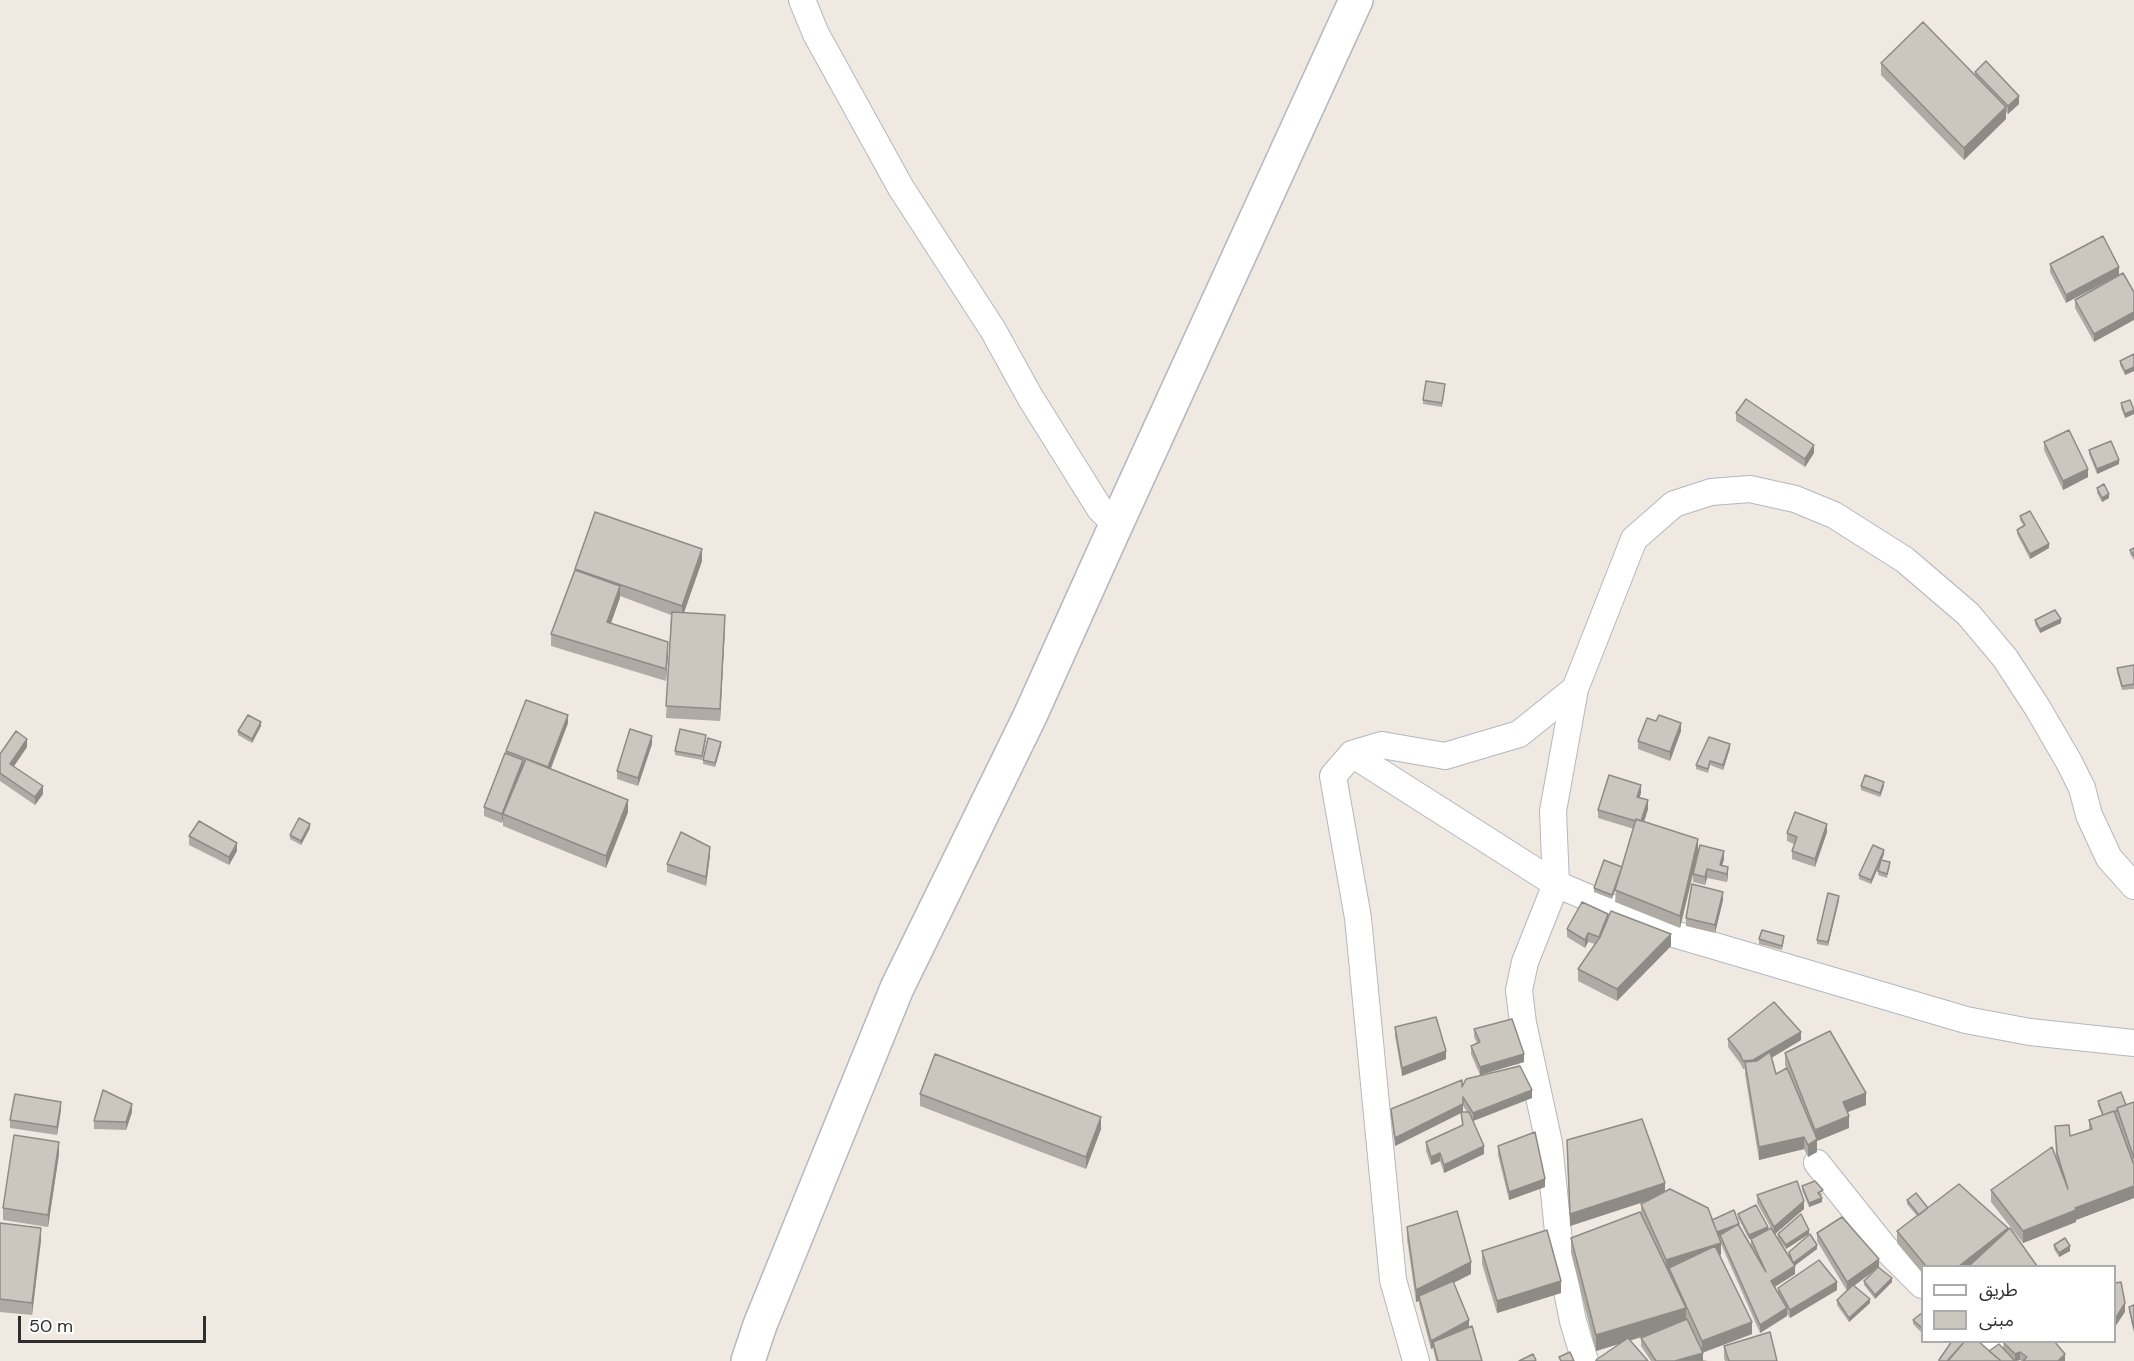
<!DOCTYPE html>
<meta charset="utf-8">
<style>
body{margin:0}
#map{position:relative;width:2134px;height:1361px;overflow:hidden;background:#efe9e1;font-family:"DM Sans","Noto Sans Arabic",sans-serif}
canvas{display:block}
.legend{position:absolute;left:1921px;top:1265px;width:195px;height:78px;box-sizing:border-box;background:#fff;border:2px solid #ababab;margin:0;padding:8px 10px;list-style:none;font-size:18px;color:#2e2e2e}
.legend li{display:flex;align-items:center;gap:12px;height:30px}
.legend b{width:30px;border:2px solid #ababab}
.scale{position:absolute;left:18px;top:1316px;width:188px;height:27px;box-sizing:border-box;border:3px solid #2e2e2e;border-top:0;padding-left:8px;font-size:18px;line-height:21px;white-space:nowrap;color:#2e2e2e;-webkit-text-stroke:4px #fff;paint-order:stroke}
</style>
<div id="map">
<canvas width="2134" height="1361"></canvas>
<ul class="legend">
<li><b style="height:8px;background:#fff"></b>طريق</li>
<li><b style="height:16px;background:#cbc7bf"></b>مبنى</li>
</ul>
<div class="scale">50 m</div>
</div>
<script>
const ctx = document.querySelector('canvas').getContext('2d');
ctx.lineJoin = 'round';
function strokePath(path, color, width, dash) {
  ctx.strokeStyle = color;
  ctx.lineWidth = width;
  ctx.lineCap = dash ? 'butt' : 'round';
  ctx.setLineDash(dash || []);
  ctx.stroke(path);
}
function fill(path, color) {
  ctx.fillStyle = color;
  ctx.fill(path, 'evenodd');
}
const street = new Path2D(`
 M802 0 816 34 901 188 993 330 1030 397 1100 509 1116 525
 M1575 689 1553 811 1556 884 1525 962 1519 990 1523 1023 1549 1143 1561 1261 1573 1321 1585 1361
 M1352 754 1556 884 1674 934 1966 1020 2030 1032 2134 1043
 M1817 1163 1885 1248 1922 1285
 M1980 1342 1984 1346 1991 1342
 M1416 1361 1393 1280 1358 918 1333 776 1352 754 1382 745 1445 756 1519 734 1575 689 1634 539 1674 504 1711 492 1750 489 1795 499 1834 515 1905 560 1968 614 2005 658 2037 707 2069 762 2082 788 2089 815 2109 858 2134 886`);
const secondary = new Path2D(`
 M748 1361 760 1325 897 988 1030 716 1111 536 1356 0`);
strokePath(street, '#b4b7c1', 28);
strokePath(secondary, '#b4b7c1', 36);
strokePath(street, '#fff', 26);
strokePath(secondary, '#fff', 33);
fill(new Path2D(`
 M1881 63 1975 75V72L2019 104 2008 114 2006 112V119L1964 160 1881 75Z
 M2103 236 2066 303 2050 272V264Z
 M2123 273 2094 342 2075 308V300Z
 M2134 354V371L2125 375 2120 365V361Z
 M1445 388 1442 407 1423 404V400Z
 M2121 403 2134 409V414L2125 418 2121 408Z
 M1736 413 1814 453 1805 467 1736 421Z
 M2044 442 2088 477 2063 490 2044 450Z
 M2089 450 2119 464 2097 474 2089 454Z
 M2097 488 2109 498 2102 502 2097 493Z
 M2020 516 2049 548 2030 559 2017 534V530L2024 526 2020 520Z
 M2134 548V560L2130 554V550Z
 M702 561 684 613 725 627 720 721 666 718 671 615 620 596 611 623 668 654 666 681 551 646V634L575 569Z
 M2035 620 2061 623 2040 633 2035 624Z
 M2134 665V689L2122 690 2117 672V668Z
 M568 723 551 769 628 812 606 868 503 826V819L502 823 484 816V807L506 751Z
 M261 726 252 743 238 735V731Z
 M1681 731 1670 761 1638 749V741Z
 M706 739 702 760 675 755V751Z
 M652 744 638 786 617 779V771Z
 M721 746 715 767 703 764V760Z
 M27 747 14 766 43 794 35 805 0 781V754Z
 M1730 748 1723 770 1710 765 1708 773 1696 769V765Z
 M1861 786H1884L1880 797 1861 790Z
 M1641 793 1639 798 1648 809 1644 822 1698 851 1724 859 1722 865 1728 875 1727 882 1707 878 1705 885 1693 882V875L1680 928 1615 902 1616 890 1612 899 1594 892V888L1622 867 1634 829 1598 818V810Z
 M310 828 301 845 290 839V835Z
 M1827 832 1815 867 1792 859V851L1794 844 1787 841V833Z
 M189 836 237 851 229 865 189 845Z
 M1884 854 1882 860 1890 866 1887 878 1878 875V871L1881 861 1871 884 1859 879V875Z
 M710 855 706 886 667 872V864Z
 M1723 900 1715 933 1686 926V918Z
 M1839 900 1828 946 1817 944V940Z
 M1608 918 1671 946 1617 1001 1578 981V969L1595 944 1588 942 1585 948 1567 937V929Z
 M1759 939 1784 940 1782 950 1759 944Z
 M1395 1027 1446 1059 1402 1076 1395 1036Z
 M1474 1029 1524 1062 1480 1075 1471 1054V1046L1477 1043 1474 1037Z
 M1728 1039 1801 1040 1771 1058 1776 1074 1786 1068 1785 1065V1053L1866 1105 1848 1112 1849 1128 1817 1141V1152L1808 1157 1804 1149 1759 1160 1745 1074V1069H1743L1740 1063 1728 1047Z
 M1462 1087 1532 1098 1473 1121 1484 1154 1444 1173 1440 1161 1431 1165 1426 1151V1142L1462 1125 1461 1113 1395 1146 1391 1117V1109ZM1463 1106 1467 1112H1463Z
 M920 1094 1101 1129 1086 1169 920 1106Z
 M2098 1101 2126 1105 2134 1102V1198L2076 1220V1222L2023 1243 1991 1202V1190L2056 1158 2055 1126 2070 1136 2089 1130V1120L2102 1115 2098 1105Z
 M61 1110 57 1135 10 1128V1120Z
 M132 1112 126 1130 94 1129V1121Z
 M1498 1146 1545 1187 1509 1200 1498 1155Z
 M1567 1152 1665 1192 1712 1220 1739 1226 1751 1247V1239L1753 1238 1749 1239 1738 1218V1214L1768 1230 1771 1228 1757 1203V1195L1804 1209 1775 1234 1789 1255V1252L1817 1249 1795 1265V1274L1775 1287 1778 1293V1288L1837 1290 1790 1318 1787 1314V1316L1760 1333 1721 1244V1255H1719L1752 1334 1703 1352V1360L1708 1361H1651L1641 1346V1338L1645 1336 1596 1351 1571 1253V1238L1641 1213V1204L1646 1201 1570 1226Z
 M59 1154 48 1227 3 1220V1208Z
 M1802 1186 1823 1194 1820 1196 1822 1202 1809 1207 1802 1190Z
 M1907 1200 1928 1208 2008 1231 2037 1266H1923V1274L1897 1243V1231L1917 1216 1907 1204Z
 M0 1223 41 1240 32 1315 0 1312Z
 M1407 1227 1471 1274 1453 1283 1482 1361H1436L1433 1348 1431 1349 1419 1304V1301L1416 1302 1407 1239Z
 M1817 1233 1879 1267 1892 1282 1875 1299 1864 1285V1281L1877 1268 1854 1286 1870 1303 1849 1322 1837 1305V1300L1852 1287 1847 1291 1817 1241Z
 M1778 1234H1809L1786 1249 1778 1238Z
 M2054 1245 2070 1251 2059 1257 2054 1249Z
 M1482 1251 1561 1293 1497 1313 1482 1264Z
 M2134 1305V1333L2129 1311V1307Z
 M1923 1312V1334L1913 1324V1320Z
 M2004 1341 2065 1361H2021L2020 1360 2018 1361H1939L2003 1349Z
 M1724 1346 1777 1361H1725L1724 1358Z`), '#afaba4');
fill(new Path2D(`
 M2019 96V104L2008 114V106Z
 M2006 107V119L1964 160V148Z
 M2119 267V275L2066 303V295Z
 M2134 312V320L2094 342V334Z
 M2134 367V371L2125 375V371Z
 M2134 410V414L2125 418V414Z
 M1814 445V453L1805 467V459Z
 M2119 460V464L2097 474V469Z
 M2088 469V477L2063 490V481Z
 M2109 494V498L2102 502V498Z
 M2049 544V548L2030 559V554Z
 M702 549V561L682 618V606Z
 M620 586V598L607 634V622Z
 M725 615V627L720 721V709Z
 M2061 619V623L2040 633V629Z
 M668 642V654L666 681V669Z
 M568 715V723L548 775V767Z
 M261 722V726L252 743V739Z
 M1681 723V731L1670 761V752Z
 M652 736V744L638 786V778Z
 M27 739V747L10 772V764Z
 M721 742V746L715 767V763Z
 M1730 744V748L1723 770V765Z
 M523 760V768L503 814V819L502 823V814Z
 M1884 782V786L1880 797V793Z
 M1641 785V793L1637 805V797Z
 M43 786V794L35 805V797Z
 M628 800V812L606 868V856Z
 M1648 800V809L1641 831V823Z
 M310 824V828L301 845V841Z
 M1827 824V832L1815 867V859Z
 M1698 839V851L1680 928V916Z
 M237 843V851L229 865V857Z
 M710 847V855L706 886V877Z
 M1884 850V854L1871 884V880Z
 M1724 851V859L1720 873V865Z
 M1728 867V875L1727 882V874Z
 M1707 869V878L1705 885V877Z
 M1723 892V900L1715 933V925Z
 M1839 896V900L1828 946V942Z
 M1588 933V942L1585 948V940Z
 M1671 934V946L1617 1001V989Z
 M1801 1032V1040L1753 1069V1060Z
 M1446 1051V1059L1402 1076V1068Z
 M1524 1054V1062L1480 1075V1067Z
 M1532 1090V1098L1473 1121V1113Z
 M1866 1093V1105L1843 1114V1102Z
 M61 1102V1110L57 1135V1127Z
 M132 1104V1112L126 1130V1122Z
 M1463 1104V1112L1395 1146V1138Z
 M1849 1116V1128L1817 1141V1152L1808 1157V1145L1815 1141V1130Z
 M1101 1117V1129L1086 1169V1157Z
 M1804 1137V1149L1759 1160V1147Z
 M59 1142V1154L48 1227V1215Z
 M1484 1146V1154L1444 1173V1165Z
 M1440 1153V1161L1431 1165V1157Z
 M1545 1179V1187L1509 1200V1192Z
 M1665 1183V1195L1570 1226V1214Z
 M2134 1186V1198L2076 1220V1222L2023 1243V1231L2075 1208Z
 M1822 1198V1202L1809 1207V1203Z
 M1804 1201V1209L1774 1235V1227Z
 M1739 1224V1228L1717 1237V1232Z
 M1768 1227V1231L1749 1239V1235Z
 M41 1228V1240L32 1315V1303Z
 M2008 1228V1240L1973 1266H1958Z
 M1809 1230V1234L1786 1249V1245Z
 M1721 1243V1255L1670 1271 1669 1268V1271L1666 1272V1260Z
 M1817 1245V1249L1793 1267V1263Z
 M2070 1246V1251L2059 1257V1253Z
 M1879 1259V1267L1847 1291V1282Z
 M1471 1262V1274L1420 1300 1419 1296V1301L1416 1302V1290Z
 M1795 1266V1274L1771 1289V1281Z
 M1892 1278V1282L1875 1299V1295Z
 M1561 1281V1293L1497 1313V1301Z
 M1837 1282V1290L1790 1318V1310Z
 M1870 1299V1303L1849 1322V1318Z
 M2125 1303V1312L2115 1327V1319Z
 M1686 1308V1323L1596 1351V1335Z
 M1787 1308V1316L1760 1333V1325Z
 M1469 1320V1328L1433 1342V1348L1431 1349V1341Z
 M1752 1322V1334L1702 1353V1341Z
 M2020 1352V1360L2015 1361V1354Z
 M1703 1353V1361H1675Z
 M2065 1354V1361H2058Z`), '#8e8b86');
const building = new Path2D(`
 M1923 22 2006 107 1964 148 1881 63Z
 M1986 61 2019 96 2008 106 1975 72Z
 M2103 236 2119 267 2066 295 2050 264Z
 M2123 273 2134 292V312L2094 334 2075 300Z
 M2134 354V367L2125 371 2120 361Z
 M1426 381 1445 384 1442 403 1423 400Z
 M1746 399 1814 445 1805 459 1736 413Z
 M2130 400 2134 410 2125 414 2121 403Z
 M2069 430 2088 469 2063 481 2044 442Z
 M2111 441 2119 460 2097 469 2089 450Z
 M2104 484 2109 494 2102 498 2097 488Z
 M2030 511 2049 544 2030 554 2017 530 2025 525 2020 516Z
 M595 512 702 549 682 606 575 569Z
 M2134 548V556L2130 550Z
 M575 570 620 586 607 622 668 642 666 669 551 634Z
 M2055 610 2061 619 2040 629 2035 620Z
 M672 612 725 615 720 709 666 706Z
 M2134 665V684L2122 686 2117 668Z
 M526 700 568 715 548 767 506 751Z
 M248 715 261 722 252 739 238 731Z
 M1659 715 1681 723 1670 752 1638 741 1647 718 1656 721Z
 M630 729 652 736 638 778 617 771Z
 M680 729 706 735 702 756 675 751Z
 M16 731 27 739 10 764 43 786 35 797 0 773V754Z
 M1709 737 1730 744 1723 765 1710 761 1708 769 1696 765Z
 M708 738 721 742 715 763 703 760Z
 M505 753 523 760 502 814 484 807Z
 M526 759 628 800 606 856 503 814Z
 M1609 775 1641 785 1637 797 1648 800 1641 821 1636 819V821L1598 810Z
 M1865 775 1884 782 1880 793 1861 786Z
 M1795 812 1827 824 1815 859 1792 851 1797 837 1787 833Z
 M299 818 310 824 301 841 290 835Z
 M1636 819 1698 839 1680 916 1615 890Z
 M199 821 237 843 229 857 189 836Z
 M681 832 710 847 706 877 667 864Z
 M1700 845 1724 851 1720 865 1728 867 1727 874 1707 869 1705 877 1693 874Z
 M1873 845 1884 850 1871 880 1859 875Z
 M1604 860 1622 867 1612 895 1594 888Z
 M1881 860 1890 862 1887 874 1878 871Z
 M1692 884 1723 892 1715 925 1686 918Z
 M1828 893 1839 896 1828 942 1817 940Z
 M1582 902 1608 914 1599 937 1588 933 1585 940 1567 929Z
 M1611 911 1671 934 1617 989 1578 969 1600 937Z
 M1762 930 1784 936 1782 946 1759 939Z
 M1774 1002 1801 1032 1753 1060 1743 1061 1740 1054 1728 1039Z
 M1436 1017 1446 1051 1402 1068 1395 1027Z
 M1512 1019 1524 1054 1480 1067 1471 1046 1480 1042 1474 1029Z
 M1830 1031 1866 1093 1843 1102 1849 1116 1815 1130 1785 1053Z
 M1770 1052 1776 1074 1787 1068 1817 1139 1808 1145 1804 1137 1759 1147 1745 1062 1757 1061Z
 M935 1054 1101 1117 1086 1157 920 1094Z
 M1520 1066 1532 1090 1473 1113 1463 1097V1104L1395 1138 1391 1109 1462 1080V1087L1466 1079Z
 M103 1090 132 1104 126 1122 94 1121Z
 M2121 1092 2126 1105 2117 1108V1111L2114 1112V1111L2103 1115 2098 1101Z
 M15 1094 61 1102 57 1127 10 1120Z
 M2134 1102V1158L2117 1108Z
 M2114 1111 2134 1165V1186L2075 1208 2076 1210 2023 1231 1991 1190 2052 1147 2068 1189 2057 1153 2055 1126 2069 1125 2070 1136 2092 1129 2089 1120Z
 M1461 1112H1469L1484 1146 1444 1165 1440 1153 1431 1157 1426 1142 1463 1125Z
 M1642 1119 1665 1183 1570 1214 1567 1140Z
 M1535 1132 1545 1179 1509 1192 1498 1146Z
 M14 1135 59 1142 48 1215 3 1208Z
 M1797 1181 1804 1201 1774 1227 1757 1195Z
 M1815 1181 1823 1190 1818 1193 1822 1198 1809 1203 1802 1186Z
 M1959 1184 2008 1228 1959 1266H1926L1897 1231Z
 M1670 1189 1708 1208 1721 1243 1666 1260 1641 1204Z
 M1916 1193 1928 1208 1919 1215 1907 1200Z
 M1756 1205 1768 1227 1749 1235 1738 1214Z
 M1734 1210 1739 1224 1717 1232 1712 1220Z
 M1457 1211 1471 1262 1416 1290 1407 1227Z
 M1640 1212 1686 1308 1596 1335 1571 1238Z
 M1801 1214 1809 1230 1786 1245 1778 1234Z
 M1842 1217 1879 1259 1847 1282 1817 1233Z
 M0 1223 41 1228 32 1303 0 1299Z
 M1738 1224 1766 1272 1751 1239 1771 1228 1795 1266 1771 1281 1787 1308 1760 1325 1720 1235Z
 M2010 1228 2037 1266H1969Z
 M1547 1230 1561 1281 1497 1301 1482 1251Z
 M1810 1234 1817 1245 1793 1263 1789 1252Z
 M2065 1238 2070 1246 2059 1253 2054 1245Z
 M1715 1246 1752 1322 1702 1341 1669 1268Z
 M1819 1260 1837 1282 1790 1310 1778 1288Z
 M1878 1267 1892 1278 1875 1295 1864 1281Z
 M1453 1281 1469 1320 1431 1341 1419 1296Z
 M2121 1282 2125 1303 2115 1319V1283Z
 M1853 1285 1870 1299 1849 1318 1837 1300Z
 M2134 1305V1329L2129 1307Z
 M1923 1312V1329L1913 1320Z
 M1687 1319 1703 1353 1675 1361H1656L1641 1338Z
 M1472 1326 1482 1361H1438L1433 1342Z
 M1770 1332 1777 1361H1729L1724 1346Z
 M1628 1338 1648 1361H1596V1360Z
 M1952 1341H1965L1947 1361H1939V1360Z
 M1965 1341H1978L2001 1361H1948Z
 M2054 1341 2065 1354 2058 1361H2023L2027 1357 2020 1352 2015 1354 2003 1342Z
 M1999 1344 2015 1361H2001L1989 1351Z
 M1570 1352 1574 1361H1561L1559 1357Z
 M1533 1354 1536 1360 1534 1361H1519Z`);
fill(building, '#cbc7bf');
strokePath(building, '#8e8b86', 1.5);
</script>
